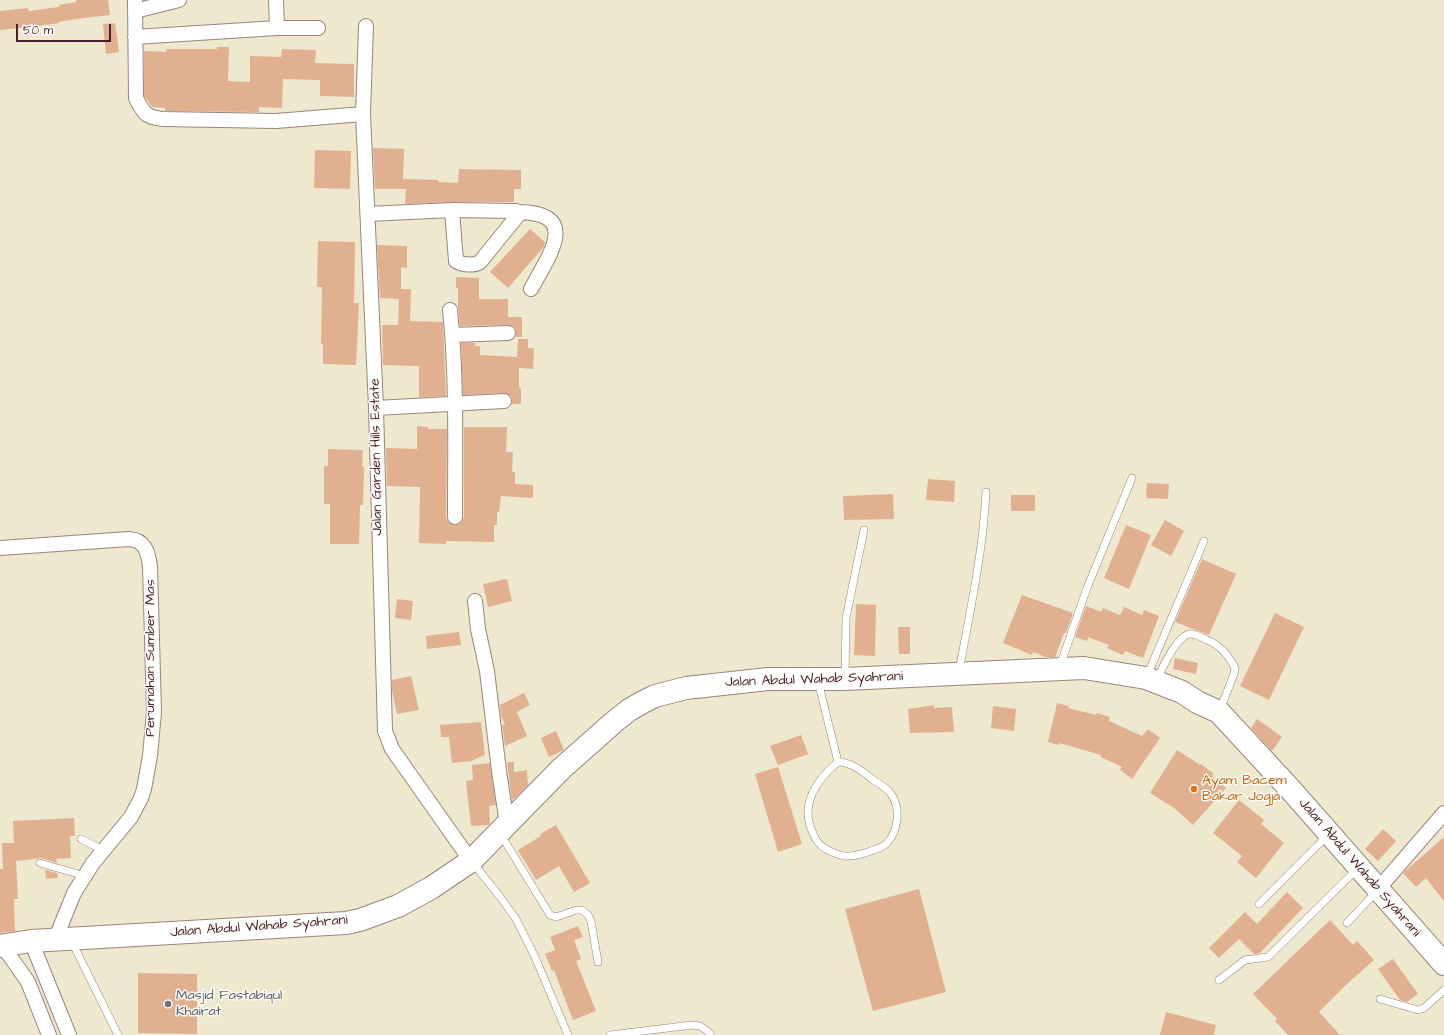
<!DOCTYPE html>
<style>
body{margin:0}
#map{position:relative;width:1444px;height:1035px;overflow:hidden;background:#eee8ce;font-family:"Architects Daughter",sans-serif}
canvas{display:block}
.scale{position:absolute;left:16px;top:24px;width:95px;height:18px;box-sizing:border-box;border:2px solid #4a1f2b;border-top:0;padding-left:5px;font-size:12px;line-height:14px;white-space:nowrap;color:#4a1f2b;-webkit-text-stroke:3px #fdfcf7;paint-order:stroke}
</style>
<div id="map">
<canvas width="1444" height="1035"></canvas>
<div class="scale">50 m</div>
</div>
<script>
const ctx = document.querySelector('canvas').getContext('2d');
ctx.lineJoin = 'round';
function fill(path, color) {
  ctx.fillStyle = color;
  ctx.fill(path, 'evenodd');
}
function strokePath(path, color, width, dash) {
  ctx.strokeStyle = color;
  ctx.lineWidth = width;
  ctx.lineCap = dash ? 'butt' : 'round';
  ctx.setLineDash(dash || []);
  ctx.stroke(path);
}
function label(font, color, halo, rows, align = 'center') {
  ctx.font = font + ' "Architects Daughter",sans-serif';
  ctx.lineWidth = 3;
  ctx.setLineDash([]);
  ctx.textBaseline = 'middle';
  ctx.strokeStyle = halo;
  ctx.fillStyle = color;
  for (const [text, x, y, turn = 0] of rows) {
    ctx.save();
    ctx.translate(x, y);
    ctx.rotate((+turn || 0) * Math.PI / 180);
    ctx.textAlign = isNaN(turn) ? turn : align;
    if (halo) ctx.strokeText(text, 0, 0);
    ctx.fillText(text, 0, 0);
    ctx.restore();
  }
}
fill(new Path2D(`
 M76 0H108L110 15 76 19 59 22V23L31 27 0 30V11L28 8 29 11 59 7V5L76 2Z
 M115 23 119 52 106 54 103 24Z
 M217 47H229L228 81 250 82V56L281 57 282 49 316 50 315 63 354 64V97L320 96V80L283 79 282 108 259 107V112L165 111V108L152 107 144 96V51L166 52V49H217Z
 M373 148 404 149 403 179 438 180V182L458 183 459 169 521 170V189H514V202H452L405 204 406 189H375Z
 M315 150 351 151 350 189 314 188Z
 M530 229 545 242 543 248 508 288 490 272Z
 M318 241 355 242 354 303H359L356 365 323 364V344H321L322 287H317Z
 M377 245 407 246V268L401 267V289H411L410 321 443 322 446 396 419 397V366L383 365 382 325H398L399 299 380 298Z
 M456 277 479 278V299H508V317H522V337H516V332L515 328 508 325 460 326 458 307V288H456Z
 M518 339H528V348H534L533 369 519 368V388H521V404H512V400L511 396 504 393 463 395 461 343H475V346H480V355L517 357Z
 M417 426 428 427V429H447L446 517 448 522 455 525 460 524 462 521 464 517V427H507L506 452H513L512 472H515V484L533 485V498L501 496 499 512H497V525H494V542L446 541V544L419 543 420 487 387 486 386 448 417 449Z
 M328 449 363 450 362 466 364 467 363 505H360L359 544H330V504H324V466H328Z
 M928 479 955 481 954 502 926 500Z
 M1147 483 1169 484 1168 499 1146 498Z
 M893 494 894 519 844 520 843 496Z
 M1011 495H1035V511H1011Z
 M1165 520 1184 531 1171 556 1151 545Z
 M1126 525 1151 535 1129 589 1104 578Z
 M1202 559 1236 574 1209 635 1175 622Z
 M507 579 512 601 488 607 483 584Z
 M1022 595 1073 613 1066 633H1064L1055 657H1046L1033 652 1032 655 1003 643Z
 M397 599 413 601 411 620 395 618Z
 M856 604 876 605 875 656 854 655Z
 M1086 606 1101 612 1103 608 1120 615 1124 607 1142 615 1144 610 1159 616 1143 658 1125 651 1123 655 1107 648 1109 645 1088 637 1087 641 1075 637Z
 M1275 613 1304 627 1269 700 1240 686Z
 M898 627H910V654H899Z
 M459 632 461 645 427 649 426 636Z
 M1175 658 1198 663 1196 674 1173 669Z
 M411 676 419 710 397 714 392 690V680Z
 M524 693 530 705 517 712 527 736 505 746 502 725 505 724 501 716 500 705Z
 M1057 703 1069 706 1068 708 1096 715 1097 713 1110 717 1109 721 1142 736 1148 729 1160 738 1132 779 1120 770 1122 767 1101 757V755L1060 743 1059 745 1048 742Z
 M934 705V708L952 707 954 732 910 733 908 709Z
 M993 706 1016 709 1014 731 991 728Z
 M1257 719 1282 737 1272 751 1251 728Z
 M481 722 485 755 471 761 452 763 449 737H441L440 725Z
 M556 731 564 750 549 757 541 738Z
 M801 735 808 754 778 765 770 746Z
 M1177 750 1200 765 1201 764 1214 774 1212 776 1226 788 1193 825 1174 808 1150 793Z
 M507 762H514V772L527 770 528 785 515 798H514L512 801Z
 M490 763 496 805 489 806 490 823 489 825 471 826 466 781 473 780 472 765Z
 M778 767 802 844 778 852 755 774Z
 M1239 800 1264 820 1261 824 1284 843 1256 878 1237 862 1242 856 1213 833Z
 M74 818 75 836H70L71 858 56 859 57 863 41 858 16 861 18 899H14L15 931 0 933V869H3L2 843H14L13 821Z
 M556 825 590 883 574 892 559 866 536 880 518 850 541 836 540 834Z
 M1383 829 1396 841 1378 861 1365 849Z
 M1444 837V901L1426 878 1416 887 1403 873Z
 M45 870 57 873 58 878 46 879Z
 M919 889 946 992 873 1011 845 909Z
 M1287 892 1303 908 1260 953 1254 954 1239 939 1219 958 1209 948 1245 912 1257 924Z
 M1330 920 1353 945 1357 941 1374 960 1347 984 1319 1012 1340 1035H1288L1275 1021 1277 1019 1253 994Z
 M578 926 583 937 574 940 581 959 576 961 596 1011 573 1020 554 970 552 971 545 954 555 950 550 937Z
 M1393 959 1418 994 1407 1002 1400 1000 1378 969Z
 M138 973 197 974V1034L138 1033Z
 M1166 1012 1216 1025 1214 1035H1160Z`), '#e1b091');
const service = new Path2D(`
 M1060 666 1087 588 1132 478
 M959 671C970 612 983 552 986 492
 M845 676 846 618 864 530
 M1147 676 1204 541
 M1157 679C1162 669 1178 632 1192 634 1197 635 1203 638 1207 640 1220 645 1229 656 1235 668L1234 674 1220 710
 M818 681 838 762C851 762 862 771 872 779 878 783 887 788 891 794 897 802 898 810 897 820 896 829 893 837 886 844 880 849 857 856 849 856 843 857 831 852 826 849 820 846 815 839 813 833 799 805 817 779 838 762
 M501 835 550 915 556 917 576 910H582L588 915 591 921 598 962
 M81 839 103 850
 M40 863 85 876
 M473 863 501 898 516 919 535 957 568 1035
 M1259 904 1328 835
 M1347 923 1377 891
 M72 942 118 1035
 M1219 980 1245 960 1268 957 1357 869
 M1380 999 1418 1010 1424 1008 1444 990
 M610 1035 692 1025 700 1026 710 1033V1035`);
const minor = new Path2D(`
 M135 0 136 98 140 106 146 114 152 117 162 119 276 121 363 114
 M135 11 179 0
 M366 26 363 114 376 408 385 731 392 749 471 861
 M277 28H318
 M135 37 277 28 276 0
 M519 212C582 213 548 257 531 289
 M368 214 452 210 516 211 519 212V214L480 262C474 266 462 265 456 261L452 210
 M450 310C457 378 455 448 455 517
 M453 335 508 333
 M376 408 504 401
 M0 548 129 539C145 540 148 552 150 566L154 712 150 756 144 789 141 798 131 817 93 863 74 893 55 940
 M475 601 478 629 487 671 499 771 507 824
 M1379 888 1444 813
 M31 941 69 1035
 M2 945 28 982 49 1035`);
const trunk = new Path2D(`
 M0 946 31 941 346 923 360 920 398 906 431 888 471 861 561 769 614 722 629 710 643 702 655 696 686 688 768 679H845L1084 668 1146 678 1182 692 1197 702 1219 712 1291 790 1444 964`);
strokePath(service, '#9c847c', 8);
strokePath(minor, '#9c847c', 16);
strokePath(trunk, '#9c847c', 24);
strokePath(service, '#fff', 7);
strokePath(minor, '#fff', 14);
strokePath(trunk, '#fff', 22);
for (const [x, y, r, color] of [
 [1194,789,4,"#e8710a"],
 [168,1004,4,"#6b7280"]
]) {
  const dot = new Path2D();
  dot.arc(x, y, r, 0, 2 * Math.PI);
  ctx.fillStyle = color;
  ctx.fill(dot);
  strokePath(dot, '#fdfcf7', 1.5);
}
label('14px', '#4a1f2b', '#fdfcf7', [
 ["Jalan Garden Hills Estate",377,457,-91],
 ["Perumahan Sumber Mas",151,658,-90],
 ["Jalan Abdul Wahab Syahrani",814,680,-2],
 ["Jalan Abdul Wahab Syahrani",1359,868,49],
 ["Jalan Abdul Wahab Syahrani",259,927,-4]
]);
label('14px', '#c56008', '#fdfcf7', [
 ["Ayam Bacem",1202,781],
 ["Bakar Jogja",1202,797]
], 'left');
label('14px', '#5b616d', '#fdfcf7', [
 ["Masjid Fastabiqul",176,996],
 ["Khairat",176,1012]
], 'left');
</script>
